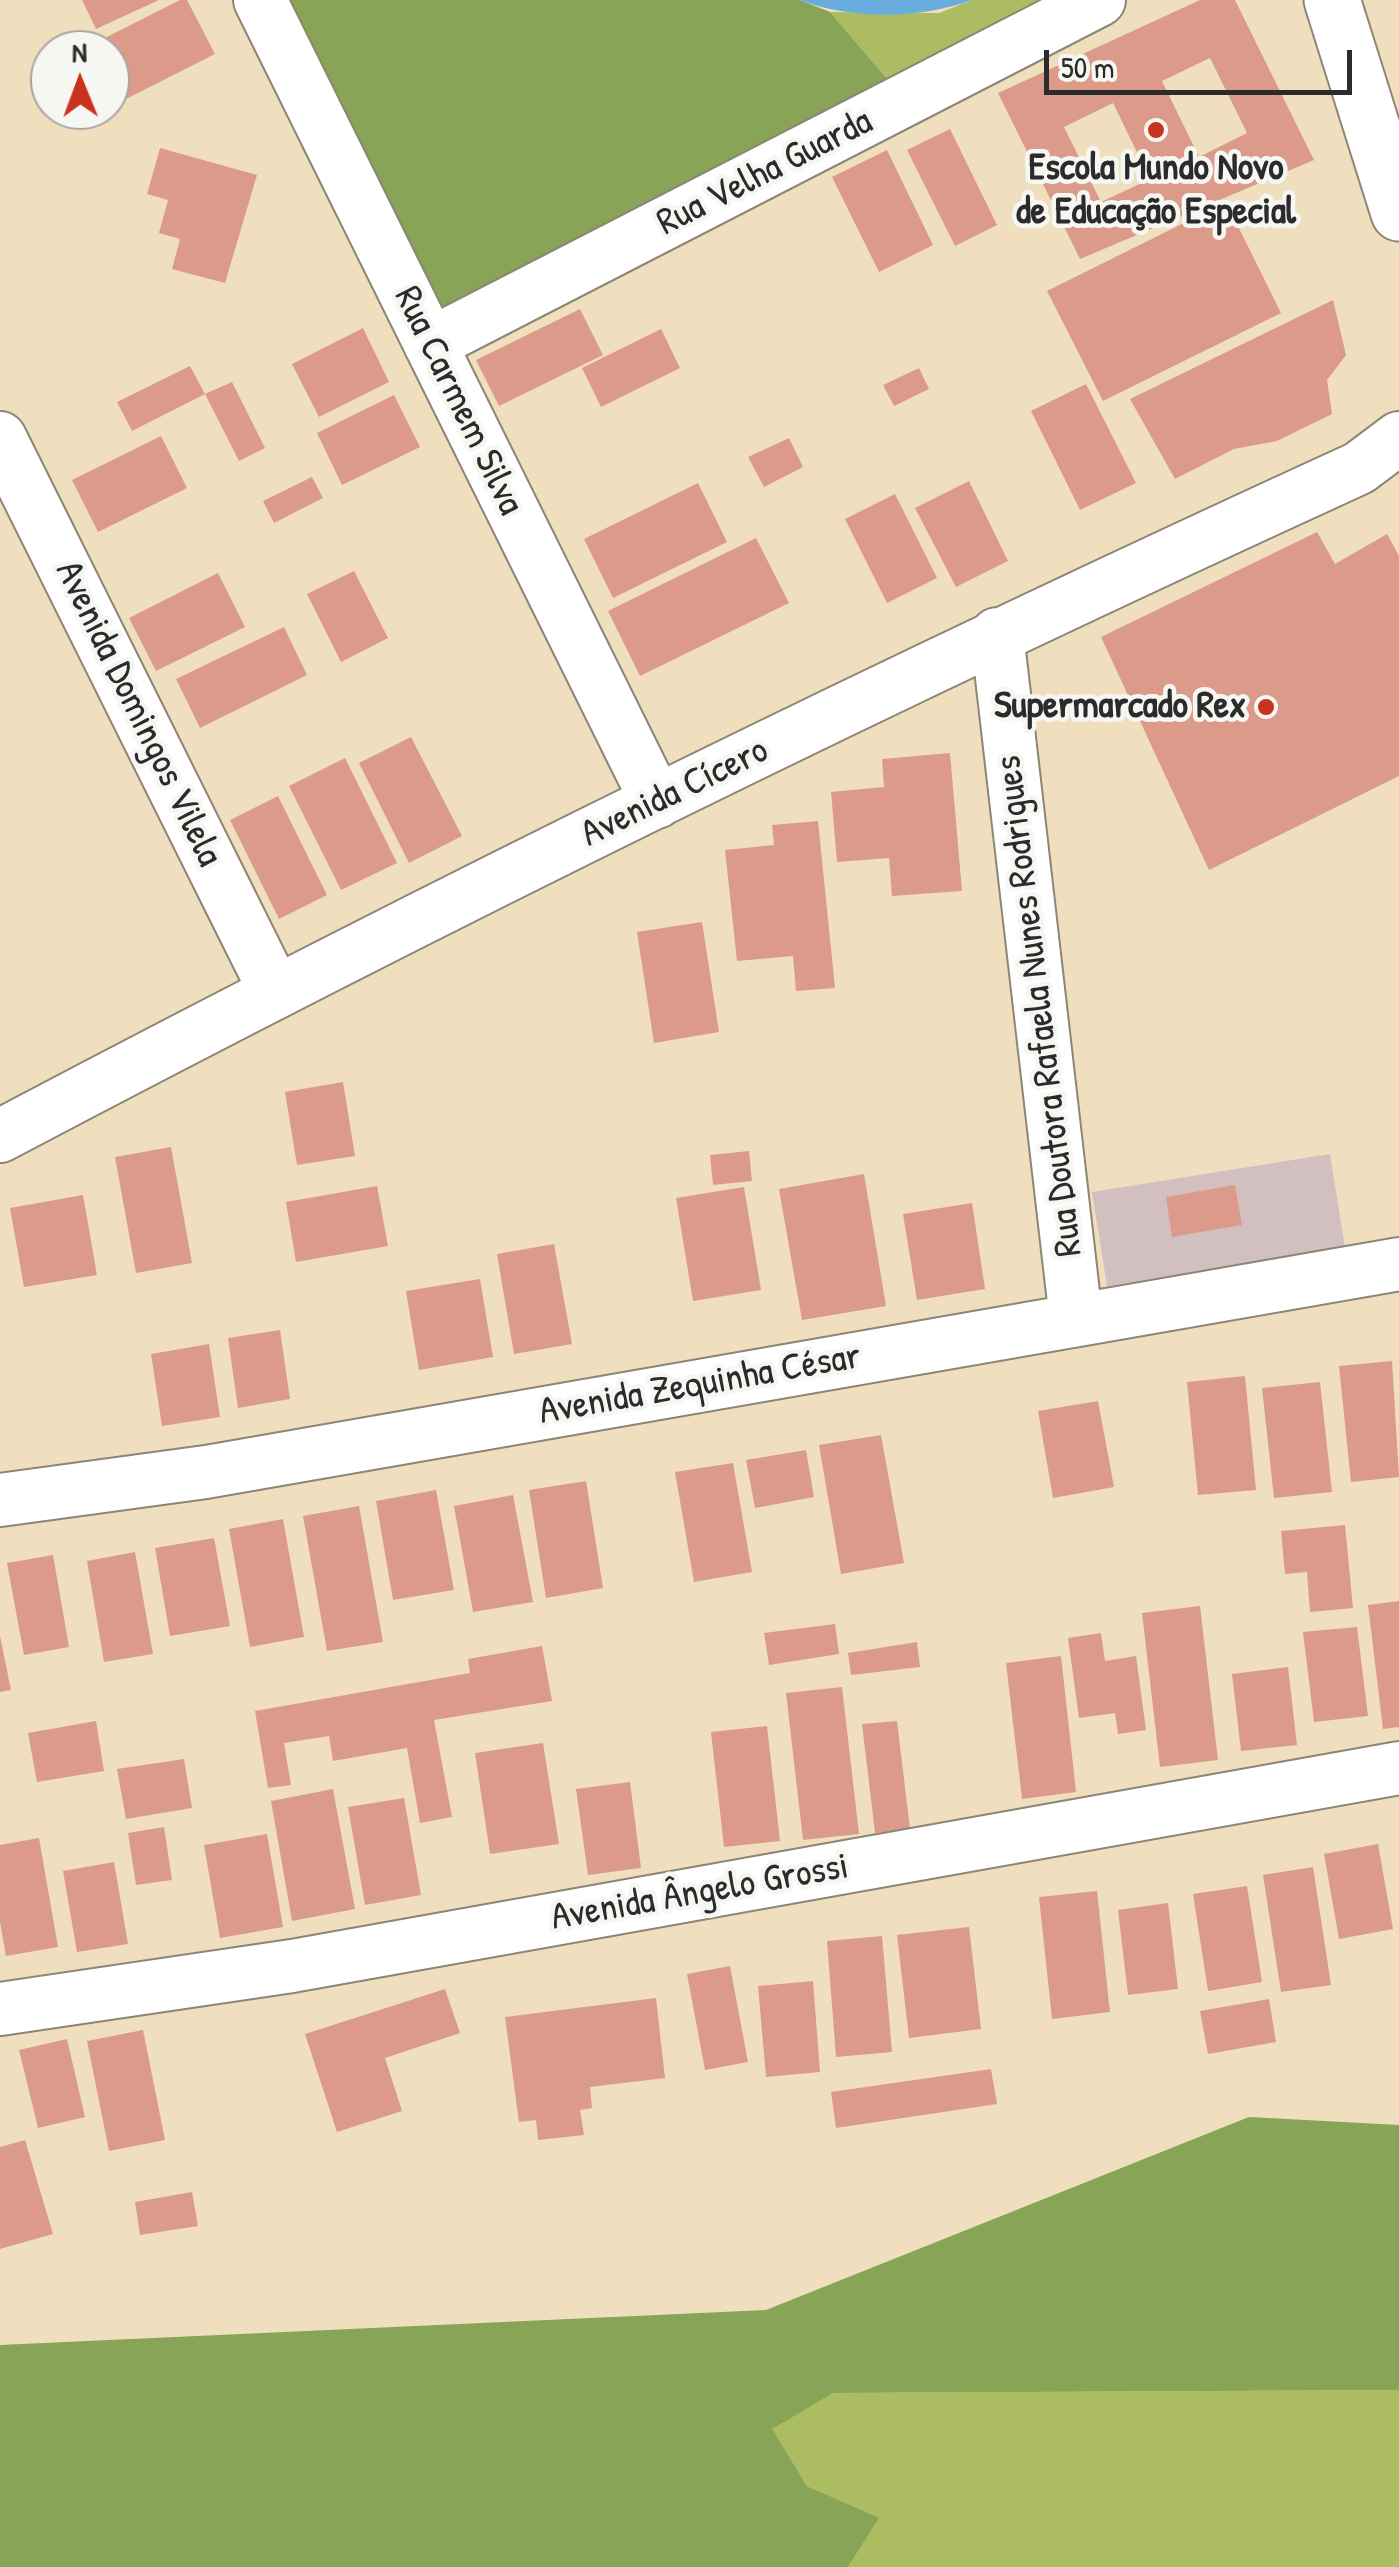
<!DOCTYPE html>
<meta charset="utf-8">
<style>
body{margin:0}
#map{position:relative;width:1399px;height:2567px;overflow:hidden;background:#efdfbf;font-family:"Patrick Hand",sans-serif}
canvas{display:block}
.north{position:absolute;left:30px;top:30px;width:100px;height:100px;box-sizing:border-box;background:#f6f6f2;border:2px solid #a5a5a2;border-radius:50%;rotate:359deg;font-size:28px;font-weight:700;line-height:40px;text-align:center;color:#2b2b2b}
.north::after{content:'';display:block;margin:auto;width:35px;height:45px;background:#c8321e;clip-path:polygon(50% 0,100% 100%,50% 72%,0 100%)}
.scale{position:absolute;left:1044px;top:50px;width:308px;height:45px;box-sizing:border-box;border:5px solid #2b2b2b;border-top:0;padding-left:12px;font-size:30px;line-height:35px;white-space:nowrap;color:#2b2b2b;-webkit-text-stroke:8px #f6f6f2;paint-order:stroke}
</style>
<div id="map">
<canvas width="1399" height="2567"></canvas>
<div class="north">N</div>
<div class="scale">50 m</div>
</div>
<script>
const ctx = document.querySelector('canvas').getContext('2d');
ctx.lineJoin = 'round';
function fill(path, color) {
  ctx.fillStyle = color;
  ctx.fill(path, 'evenodd');
}
function strokePath(path, color, width, dash) {
  ctx.strokeStyle = color;
  ctx.lineWidth = width;
  ctx.lineCap = dash ? 'butt' : 'round';
  ctx.setLineDash(dash || []);
  ctx.stroke(path);
}
function label(font, color, halo, rows, align = 'center') {
  ctx.font = font + ' "Patrick Hand",sans-serif';
  ctx.lineWidth = 9;
  ctx.setLineDash([]);
  ctx.textBaseline = 'middle';
  ctx.strokeStyle = halo;
  ctx.fillStyle = color;
  for (const [text, x, y, turn = 0] of rows) {
    ctx.save();
    ctx.translate(x, y);
    ctx.rotate((+turn || 0) * Math.PI / 180);
    ctx.textAlign = isNaN(turn) ? turn : align;
    if (halo) ctx.strokeText(text, 0, 0);
    ctx.fillText(text, 0, 0);
    ctx.restore();
  }
}
fill(new Path2D(`
 M1330 1154 1345 1248 1107 1286 1092 1192Z`), '#d2bfc0');
fill(new Path2D(`
 M972 0H1054L888 80 830 12 939 13Z
 M1399 2390V2567H848L878 2518 807 2486 771 2428 833 2393Z`), '#abbd60');
fill(new Path2D(`
 M289 0H800L830 12 888 80 443 311Z
 M1249 2117 1399 2125V2390L833 2393 772 2429 807 2486 879 2518 848 2567H0V2345L766 2310Z`), '#88a456');
fill(new Path2D(`
 M800 0H972C921 19 851 20 800 0Z`), '#69adde');
fill(new Path2D(`
 M82 0H159L96 29Z
 M180 0H187L215 54 126 99 110 67V50H101L97 42Z
 M1200 0H1235L1314 160 1080 259 998 93ZM1210 58 1247 133 1199 157 1162 81ZM1113 103 1150 179 1101 202 1064 127Z
 M950 129 997 225 955 246 907 150Z
 M160 148 257 175 225 283 172 269 180 239 159 233 168 200 147 194Z
 M887 150 933 245 879 272 832 177Z
 M1226 202 1281 313 1103 401 1047 291Z
 M1333 300 1346 355 1327 380 1332 414 1277 441 1234 449 1175 479 1130 399Z
 M580 309 603 355 499 406 476 360Z
 M363 328 389 382 319 417 292 364Z
 M661 329 680 368 601 407 582 368Z
 M190 366 205 394 132 431 117 402Z
 M919 368 929 389 894 406 883 385Z
 M232 382 265 448 239 461 205 394Z
 M1086 384 1136 483 1080 510 1031 411Z
 M394 395 420 447 342 485 317 433Z
 M161 436 187 488 98 532 72 480Z
 M789 438 803 467 764 487 748 457Z
 M312 477 323 498 274 523 263 501Z
 M969 481 1008 561 956 587 915 508Z
 M698 483 727 542 613 598 584 539Z
 M895 494 937 578 887 603 845 519Z
 M1317 532 1335 564 1387 534 1399 556V776L1209 870 1101 637Z
 M756 538 789 603 640 676 608 611Z
 M354 571 388 638 341 662 307 594Z
 M218 573 245 627 156 671 129 618Z
 M284 627 307 675 200 728 176 679Z
 M411 737 462 836 409 863 359 763Z
 M950 753 962 891 892 896 889 858 837 862 831 792 884 787 882 759Z
 M345 758 397 863 341 890 289 786Z
 M278 796 327 895 279 919 230 820Z
 M818 821 835 988 796 991 793 956 737 961 725 850 774 845 772 825Z
 M702 922 719 1032 654 1043 637 932Z
 M343 1082 355 1156 297 1165 285 1092Z
 M171 1147 192 1263 136 1273 115 1157Z
 M749 1151 752 1181 713 1185 710 1155Z
 M864 1174 886 1306 802 1320 779 1189Z
 M1235 1185 1242 1225 1172 1237 1166 1197Z
 M377 1186 388 1246 296 1262 286 1202Z
 M744 1187 761 1290 693 1301 676 1198Z
 M83 1195 97 1275 24 1287 10 1208Z
 M972 1203 985 1289 917 1300 903 1214Z
 M554 1244 572 1344 514 1354 497 1254Z
 M480 1279 493 1357 419 1370 406 1291Z
 M280 1330 290 1399 238 1408 228 1338Z
 M209 1344 220 1417 162 1426 151 1354Z
 M1392 1361 1399 1477 1351 1482 1339 1366Z
 M1245 1376 1256 1490 1198 1495 1187 1382Z
 M1320 1382 1332 1492 1274 1498 1262 1388Z
 M1098 1401 1114 1487 1053 1498 1038 1411Z
 M881 1435 904 1563 841 1574 819 1445Z
 M806 1450 814 1497 755 1508 746 1460Z
 M733 1463 752 1572 694 1582 675 1472Z
 M586 1481 603 1588 546 1598 529 1490Z
 M436 1490 454 1590 393 1600 376 1501Z
 M513 1495 533 1602 473 1612 454 1506Z
 M359 1506 383 1642 327 1651 303 1516Z
 M283 1519 304 1637 250 1647 229 1529Z
 M1345 1525 1353 1608 1310 1612 1307 1572 1285 1574 1281 1531Z
 M214 1538 230 1626 170 1636 155 1548Z
 M135 1552 153 1654 104 1662 87 1561Z
 M53 1555 69 1647 24 1655 7 1563Z
 M1399 1601V1727L1383 1729 1368 1605Z
 M1200 1606 1218 1760 1160 1767 1142 1613Z
 M835 1624 839 1654 769 1665 764 1633Z
 M1357 1627 1368 1716 1314 1722 1303 1632Z
 M1101 1633 1105 1661 1136 1656 1146 1730 1118 1734 1115 1713 1079 1718 1068 1638Z
 M0 1636 11 1690 0 1692Z
 M917 1642 920 1667 851 1675 848 1653Z
 M542 1646 552 1701 434 1720 452 1817 420 1823 407 1748 333 1761 329 1736 284 1743 291 1785 268 1788 255 1711 470 1673 468 1659Z
 M1061 1656 1076 1792 1022 1799 1006 1663Z
 M1288 1667 1297 1745 1241 1751 1232 1674Z
 M842 1687 859 1834 803 1840 786 1693Z
 M96 1721 104 1771 37 1782 28 1733Z
 M897 1721 910 1829 875 1833 862 1724Z
 M767 1726 780 1841 724 1847 711 1732Z
 M543 1743 559 1844 490 1854 475 1753Z
 M184 1759 192 1808 126 1819 117 1769Z
 M630 1782 641 1868 588 1875 576 1789Z
 M333 1789 355 1909 292 1921 271 1801Z
 M404 1798 421 1895 365 1905 348 1807Z
 M164 1827 172 1880 136 1885 128 1833Z
 M267 1834 283 1927 220 1938 204 1845Z
 M39 1838 58 1947 6 1956 0 1922V1845Z
 M1378 1844 1393 1929 1339 1939 1324 1854Z
 M114 1862 128 1944 77 1952 63 1871Z
 M1313 1867 1331 1985 1281 1992 1263 1875Z
 M1247 1886 1262 1982 1208 1991 1193 1894Z
 M1097 1891 1110 2012 1052 2019 1039 1897Z
 M1168 1903 1178 1989 1128 1995 1118 1910Z
 M969 1927 981 2029 909 2038 897 1935Z
 M882 1936 892 2052 836 2057 827 1941Z
 M730 1966 748 2062 705 2070 687 1974Z
 M813 1981 820 2072 766 2077 758 1986Z
 M445 1989 460 2033 385 2058 402 2111 337 2132 305 2034Z
 M656 1998 665 2078 590 2087 592 2108 580 2110 584 2135 538 2140 536 2120 519 2122 505 2017Z
 M1269 1999 1276 2042 1208 2054 1200 2011Z
 M143 2030 165 2140 109 2151 87 2041Z
 M67 2039 85 2117 38 2128 19 2050Z
 M991 2069 997 2104 836 2128 831 2092Z
 M25 2140 53 2234 0 2249V2147Z
 M192 2192 198 2226 140 2235 135 2202Z`), '#dc9b8a');
const minor = new Path2D(`
 M260 0 657 802
 M430 344 1099 0
 M0 438 275 991
 M997 634 1076 1319
 M0 1136C446 900 900 678 1359 468L1399 438
 M0 1500 206 1472 1399 1264
 M0 2009 292 1966 1399 1768`);
const major = new Path2D(`
 M1332 0 1399 213`);
strokePath(minor, '#8d8575', 56);
strokePath(major, '#8d8575', 59);
strokePath(minor, '#fff', 52);
strokePath(major, '#fff', 55);
for (const [x, y, r, color] of [
 [1156,130,10,"#c8321e"],
 [1266,707,10,"#c8321e"]
]) {
  const dot = new Path2D();
  dot.arc(x, y, r, 0, 2 * Math.PI);
  ctx.fillStyle = color;
  ctx.fill(dot);
  strokePath(dot, '#f6f6f2', 4);
}
label('bold 38px', '#2b2b2b', '#f6f6f2', [
 ["Escola Mundo Novo",1156,169],
 ["de Educação Especial",1156,213],
 ["Supermarcado Rex",1246,707,"right"]
]);
label('38px', '#2b2b2b', '#f6f6f2', [
 ["Rua Velha Guarda",765,173,-27],
 ["Rua Carmem Silva",458,401,64],
 ["Avenida Domingos Vilela",138,714,64],
 ["Avenida Cícero",675,793,-26],
 ["Rua Doutora Rafaela Nunes Rodrigues",1040,1006,-97],
 ["Avenida Zequinha César",700,1385,-10],
 ["Avenida Ângelo Grossi",700,1893,-10]
]);
</script>
